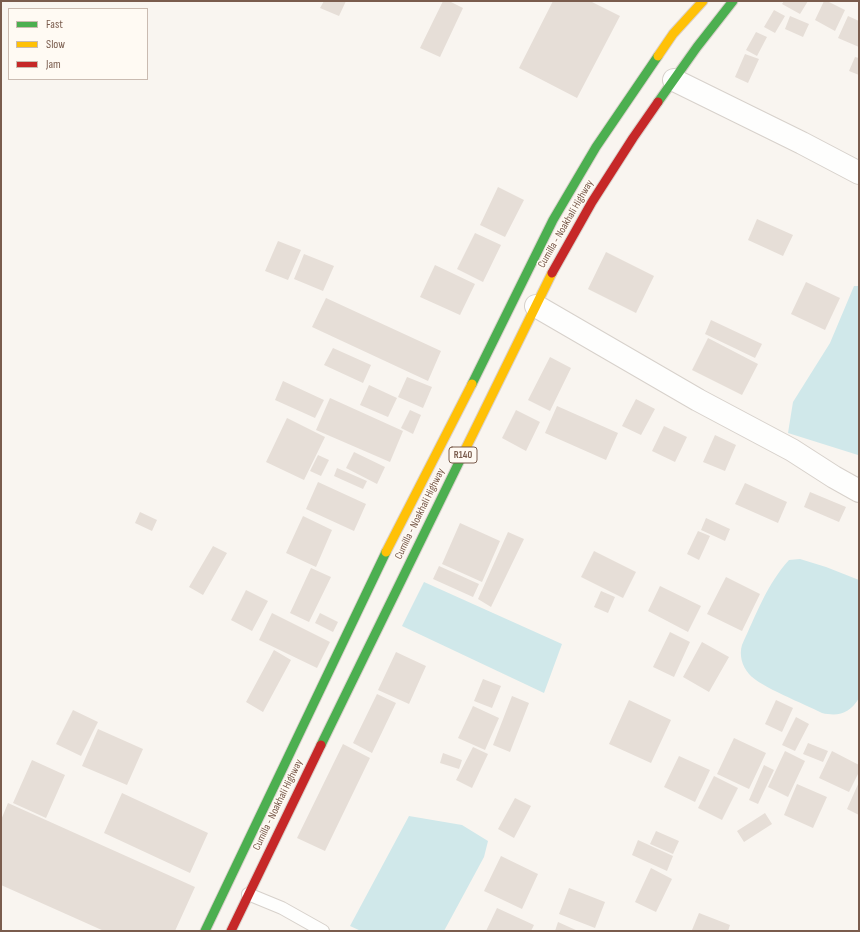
<!DOCTYPE html>
<style>
body{margin:0}
#map{position:relative;width:860px;height:932px;overflow:hidden;background:#f9f5f0;font-family:"Sofia Sans Condensed",sans-serif}
canvas{display:block}
.frame{position:absolute;inset:0;border:2px solid #7a5c4d;pointer-events:none}
.legend{position:absolute;left:8px;top:8px;width:140px;height:72px;box-sizing:border-box;background:#fffaf3;border:1px solid #cabbb1;margin:0;padding:5px 7px;list-style:none;font-size:12px;color:#7a5c4d}
.legend li{display:flex;align-items:center;gap:8px;height:20px}
.legend b{width:20px;border:1px solid #cabbb1}
</style>
<div id="map">
<canvas width="860" height="932"></canvas>
<div class="frame"></div>
<ul class="legend">
<li><b style="height:5px;background:#4caf50"></b>Fast</li>
<li><b style="height:5px;background:#ffc107"></b>Slow</li>
<li><b style="height:5px;background:#c62828"></b>Jam</li>
</ul>
</div>
<script>
const ctx = document.querySelector('canvas').getContext('2d');
ctx.lineJoin = 'round';
function fill(path, color) {
  ctx.fillStyle = color;
  ctx.fill(path, 'evenodd');
}
function strokePath(path, color, width, dash) {
  ctx.strokeStyle = color;
  ctx.lineWidth = width;
  ctx.lineCap = dash ? 'butt' : 'round';
  ctx.setLineDash(dash || []);
  ctx.stroke(path);
}
function label(font, color, halo, rows, align = 'center') {
  ctx.font = font + ' "Sofia Sans Condensed",sans-serif';
  ctx.lineWidth = 3;
  ctx.setLineDash([]);
  ctx.textBaseline = 'middle';
  ctx.strokeStyle = halo;
  ctx.fillStyle = color;
  for (const [text, x, y, turn = 0] of rows) {
    ctx.save();
    ctx.translate(x, y);
    ctx.rotate((+turn || 0) * Math.PI / 180);
    ctx.textAlign = isNaN(turn) ? turn : align;
    if (halo) ctx.strokeText(text, 0, 0);
    ctx.fillText(text, 0, 0);
    ctx.restore();
  }
}
fill(new Path2D(`
 M854 286H859L858 455 788 433 793 402 830 343Z
 M800 559 826 567 859 580V698C850 713 839 717 822 713 805 704 760 687 749 674 742 666 739 655 742 645 756 615 767 584 789 560Z
 M424 582 562 644 544 693 402 626Z
 M409 816 462 825 488 841 484 857 444 931H361L350 926Z`), '#d0e8ea');
fill(new Path2D(`
 M324 1H346L339 16 320 8Z
 M443 1H449L463 8 440 57 420 48Z
 M553 1H590L620 16 577 98 519 68Z
 M784 1H808L800 14 782 4Z
 M824 1H827L845 10 835 31 815 20Z
 M774 10 785 16 775 33 764 27Z
 M790 16 809 24 803 37 785 29Z
 M848 16 859 21V47L838 38Z
 M756 32 767 37 757 56 746 50Z
 M745 54 759 59 748 83 735 77Z
 M855 57 859 58V75L849 71Z
 M498 187 524 200 505 237 480 225Z
 M757 219 793 235 783 256 748 240Z
 M475 233 501 245 483 282 457 269Z
 M278 241 301 250 288 280 265 271Z
 M606 252 654 276 636 313 588 289Z
 M304 254 334 266 323 291 294 279Z
 M435 265 475 284 460 315 420 297Z
 M806 282 840 298 825 330 791 314Z
 M326 298 441 351 428 381 312 327Z
 M711 320 762 344 755 358 705 334Z
 M708 338 758 364 742 395 692 370Z
 M333 348 371 365 363 383 324 365Z
 M550 357 571 368 550 411 528 400Z
 M407 377 432 387 423 408 398 397Z
 M283 381 324 400 315 418 275 400Z
 M369 385 397 398 388 417 360 405Z
 M330 398 403 431 390 462 316 430Z
 M636 399 655 409 641 435 622 426Z
 M557 406 618 433 606 460 545 433Z
 M410 410 421 415 413 434 401 428Z
 M516 410 540 422 526 451 502 438Z
 M287 418 325 437 304 480 266 462Z
 M664 426 687 437 675 462 652 451Z
 M715 435 736 445 725 471 703 462Z
 M354 452 385 467 377 484 346 468Z
 M318 455 329 460 321 476 310 471Z
 M337 468 367 481 363 489 334 476Z
 M318 482 366 504 354 531 306 509Z
 M745 483 787 502 778 523 735 504Z
 M810 492 846 507 839 522 804 507Z
 M140 512 157 520 152 531 135 523Z
 M303 516 332 530 316 567 286 553Z
 M706 518 730 529 725 541 701 530Z
 M460 523 500 541 482 582 442 564Z
 M698 531 710 536 699 560 687 554Z
 M508 532 524 539 491 607 478 599Z
 M213 546 227 553 203 595 189 587Z
 M594 551 636 572 623 598 581 577Z
 M439 566 479 584 473 597 433 579Z
 M311 568 331 577 309 622 290 613Z
 M726 577 760 594 742 631 707 614Z
 M660 586 701 606 688 632 648 611Z
 M246 590 268 601 252 631 231 620Z
 M601 591 615 597 608 613 594 607Z
 M272 613 330 642 317 668 259 640Z
 M320 613 338 622 333 632 315 623Z
 M670 632 690 642 674 677 653 667Z
 M702 642 729 657 709 692 683 677Z
 M274 650 291 660 263 712 246 702Z
 M396 652 426 666 409 704 378 690Z
 M483 679 501 686 492 708 474 701Z
 M377 694 396 703 372 753 353 743Z
 M512 696 529 703 510 752 493 745Z
 M629 700 671 720 651 763 609 744Z
 M776 700 793 708 782 732 765 724Z
 M473 706 499 718 485 750 458 738Z
 M73 710 98 722 81 756 56 744Z
 M796 717 809 724 795 751 782 745Z
 M98 729 143 749 127 785 82 766Z
 M734 738 766 753 749 789 717 774Z
 M808 743 828 751 823 762 803 754Z
 M343 744 370 758 325 851 297 838Z
 M473 747 488 754 472 788 456 780Z
 M785 751 805 761 788 797 768 787Z
 M832 751 859 765V772L849 792 819 778Z
 M443 753 462 760 459 769 440 763Z
 M679 756 710 770 695 802 664 787Z
 M32 760 65 775 46 818 13 803Z
 M764 765 774 770 758 804 749 800Z
 M714 776 738 788 722 820 698 808Z
 M859 782V815L847 809Z
 M797 784 827 797 813 828 784 815Z
 M122 793 208 833 190 873 104 833Z
 M515 798 531 806 514 838 498 829Z
 M8 803 195 887 175 931H104L1 885V820Z
 M765 813 772 824 744 842 737 831Z
 M656 831 679 841 673 854 650 844Z
 M638 840 673 856 667 871 632 855Z
 M501 856 538 874 522 909 484 891Z
 M651 868 672 879 656 912 635 902Z
 M569 888 605 902 595 928 559 914Z
 M497 908 534 925 531 931H486Z
 M699 913 730 925 728 931H695L692 930Z
 M558 922 578 931H555Z`), '#e6ded7');
const lane = new Path2D(`
 M248 894 282 908 323 931`);
const street = new Path2D(`
 M674 80 802 143 859 173
 M536 306 698 400 792 450 834 477 859 491`);
const fast = new Path2D(`
 M658 102 697 47 733 1
 M472 384 553 220 596 147 658 56
 M321 745 464 452
 M205 931 386 552`);
const slow = new Path2D(`
 M658 56 673 34 703 1
 M464 452 552 273
 M386 552 472 384`);
const jam = new Path2D(`
 M552 273 592 202 633 138 658 102
 M231 931 321 745`);
strokePath(lane, '#d7d1cb', 14);
strokePath(street, '#d7d1cb', 24);
strokePath(fast, '#dad1cc', 11);
strokePath(slow, '#dad1cc', 11);
strokePath(jam, '#dad1cc', 11);
strokePath(lane, '#fefefd', 12);
strokePath(street, '#fefefd', 22);
strokePath(fast, '#4caf50', 9);
strokePath(slow, '#ffc107', 9);
strokePath(jam, '#c62828', 9);
for (const [x, y, w] of [
 [463,455,28]
]) {
  const box = new Path2D();
  box.roundRect(x - w / 2, y - 8, w, 16, 3);
  ctx.fillStyle = '#fffaf3';
  ctx.fill(box);
  strokePath(box, '#7a5c4d', 1);
}
label('bold 10px', '#7a5c4d', null, [
 ["R140",463,455]
]);
label('11px', '#7a5c4d', '#fffaf3', [
 ["Cumilla - Noakhali Highway",566,224,-60],
 ["Cumilla - Noakhali Highway",420,514,-64],
 ["Cumilla - Noakhali Highway",278,805,-64]
]);
</script>
